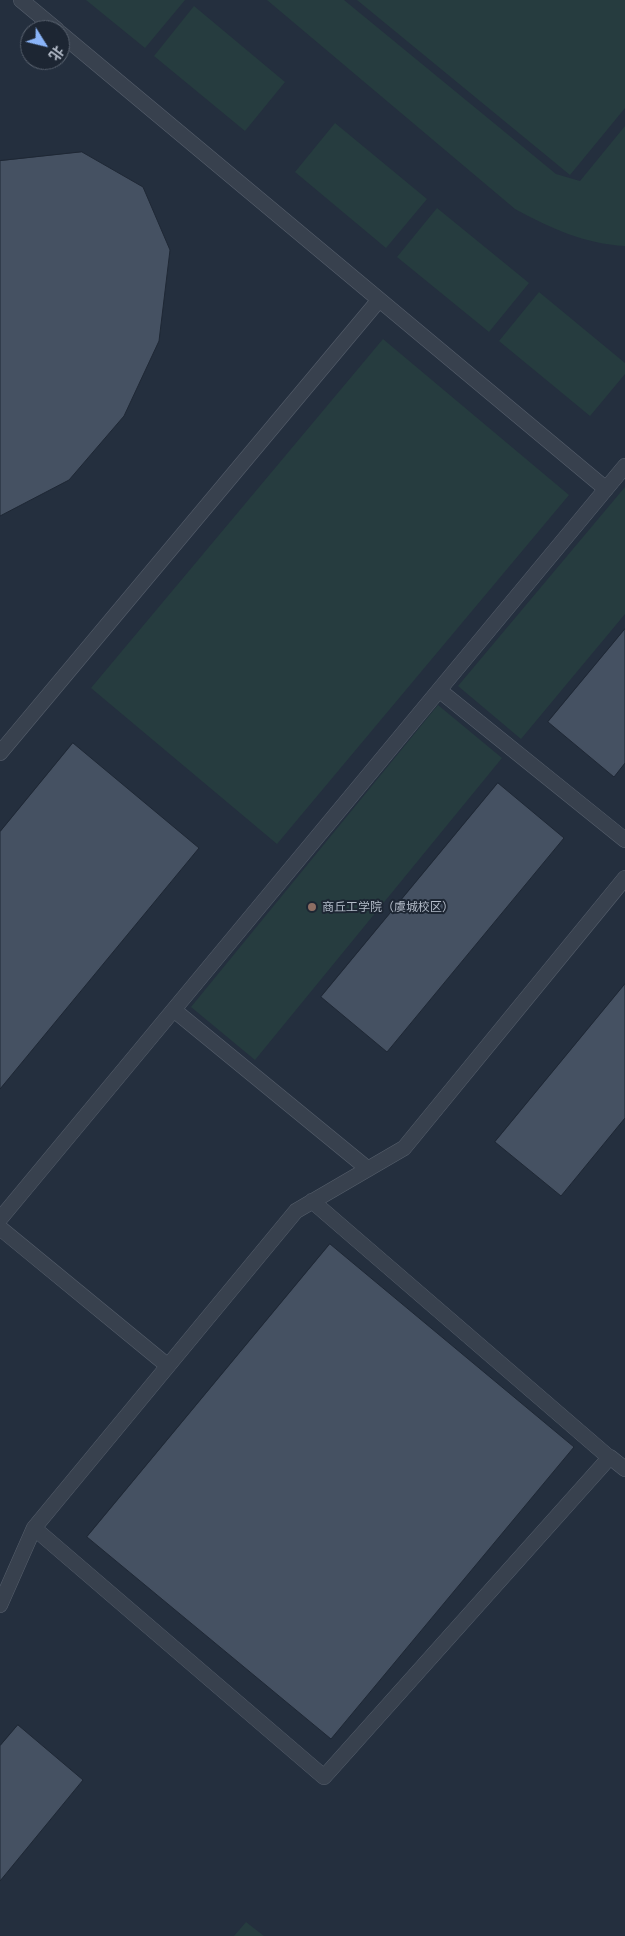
<!DOCTYPE html>
<meta charset="utf-8">
<style>
body{margin:0}
#map{position:relative;width:625px;height:1936px;overflow:hidden;background:#242f3e;font-family:Raleway,"Noto Sans SC",sans-serif}
canvas{display:block}
.north{position:absolute;left:20px;top:20px;width:50px;height:50px;box-sizing:border-box;background:#1d2633;border:1px solid #59626f;border-radius:50%;rotate:126deg;font-size:14px;font-weight:700;line-height:20px;text-align:center;color:#b4bcc9}
.north::after{content:'';display:block;margin:auto;width:18px;height:22px;background:#8ab4f8;clip-path:polygon(50% 0,100% 100%,50% 72%,0 100%)}
</style>
<div id="map">
<canvas width="625" height="1936"></canvas>
<div class="north">北</div>
</div>
<script>
const ctx = document.querySelector('canvas').getContext('2d');
ctx.lineJoin = 'round';
function fill(path, color) {
  ctx.fillStyle = color;
  ctx.fill(path, 'evenodd');
}
function strokePath(path, color, width, dash) {
  ctx.strokeStyle = color;
  ctx.lineWidth = width;
  ctx.lineCap = dash ? 'butt' : 'round';
  ctx.setLineDash(dash || []);
  ctx.stroke(path);
}
function label(font, color, halo, rows, align = 'center') {
  ctx.font = font + ' Raleway,"Noto Sans SC",sans-serif';
  ctx.lineWidth = 4;
  ctx.setLineDash([]);
  ctx.textBaseline = 'middle';
  ctx.strokeStyle = halo;
  ctx.fillStyle = color;
  for (const [text, x, y, turn = 0] of rows) {
    ctx.save();
    ctx.translate(x, y);
    ctx.rotate((+turn || 0) * Math.PI / 180);
    ctx.textAlign = isNaN(turn) ? turn : align;
    if (halo) ctx.strokeText(text, 0, 0);
    ctx.fillText(text, 0, 0);
    ctx.restore();
  }
}
fill(new Path2D(`
 M86 0H185L145 48Z
 M267 0H344L556 174 580 181 625 126V246C585 244 550 228 515 209Z
 M357 0H625V108L570 175Z
 M194 6 285 82 245 131 154 56Z
 M335 123 427 199 386 248 295 172Z
 M437 208 529 283 489 332 397 257Z
 M539 292 625 363V374L590 416 499 341Z
 M383 339 569 495 277 844 91 688Z
 M625 487V614L521 739 458 686Z
 M438 705 502 758 255 1060 191 1007Z
 M246 1922 264 1936H234Z`), '#263c3f');
const building = new Path2D(`
 M82 152 143 187 170 250 159 341 124 416 69 480 0 516V161Z
 M625 629V763L614 777 548 722Z
 M73 743 199 848 0 1089V832Z
 M498 783 564 838 387 1052 321 997Z
 M625 984V1118L561 1196 495 1142Z
 M330 1244 574 1447 331 1739 87 1537Z
 M18 1725 83 1780 0 1881V1746Z`);
fill(building, '#455162');
strokePath(building, '#1f2835', 1);
const service = new Path2D(`
 M21 0 57 30
 M60 33 606 489
 M439 690 625 840
 M0 753 379 300
 M174 1010 368 1169
 M312 1201 611 1459
 M0 1219 625 466
 M0 1228 168 1366
 M34 1528 324 1777 610 1457 625 1469
 M0 1605 34 1528 296 1211 404 1148 625 878`);
strokePath(service, '#565f6c', 16);
strokePath(service, '#38414e', 15);
for (const [x, y, r, color] of [
 [312,907,5,"#8d6e63"]
]) {
  const dot = new Path2D();
  dot.arc(x, y, r, 0, 2 * Math.PI);
  ctx.fillStyle = color;
  ctx.fill(dot);
  strokePath(dot, '#1d2633', 2);
}
label('12px', '#b4bcc9', '#1d2633', [
 ["商丘工学院（虞城校区）",322,907]
], 'left');
</script>
